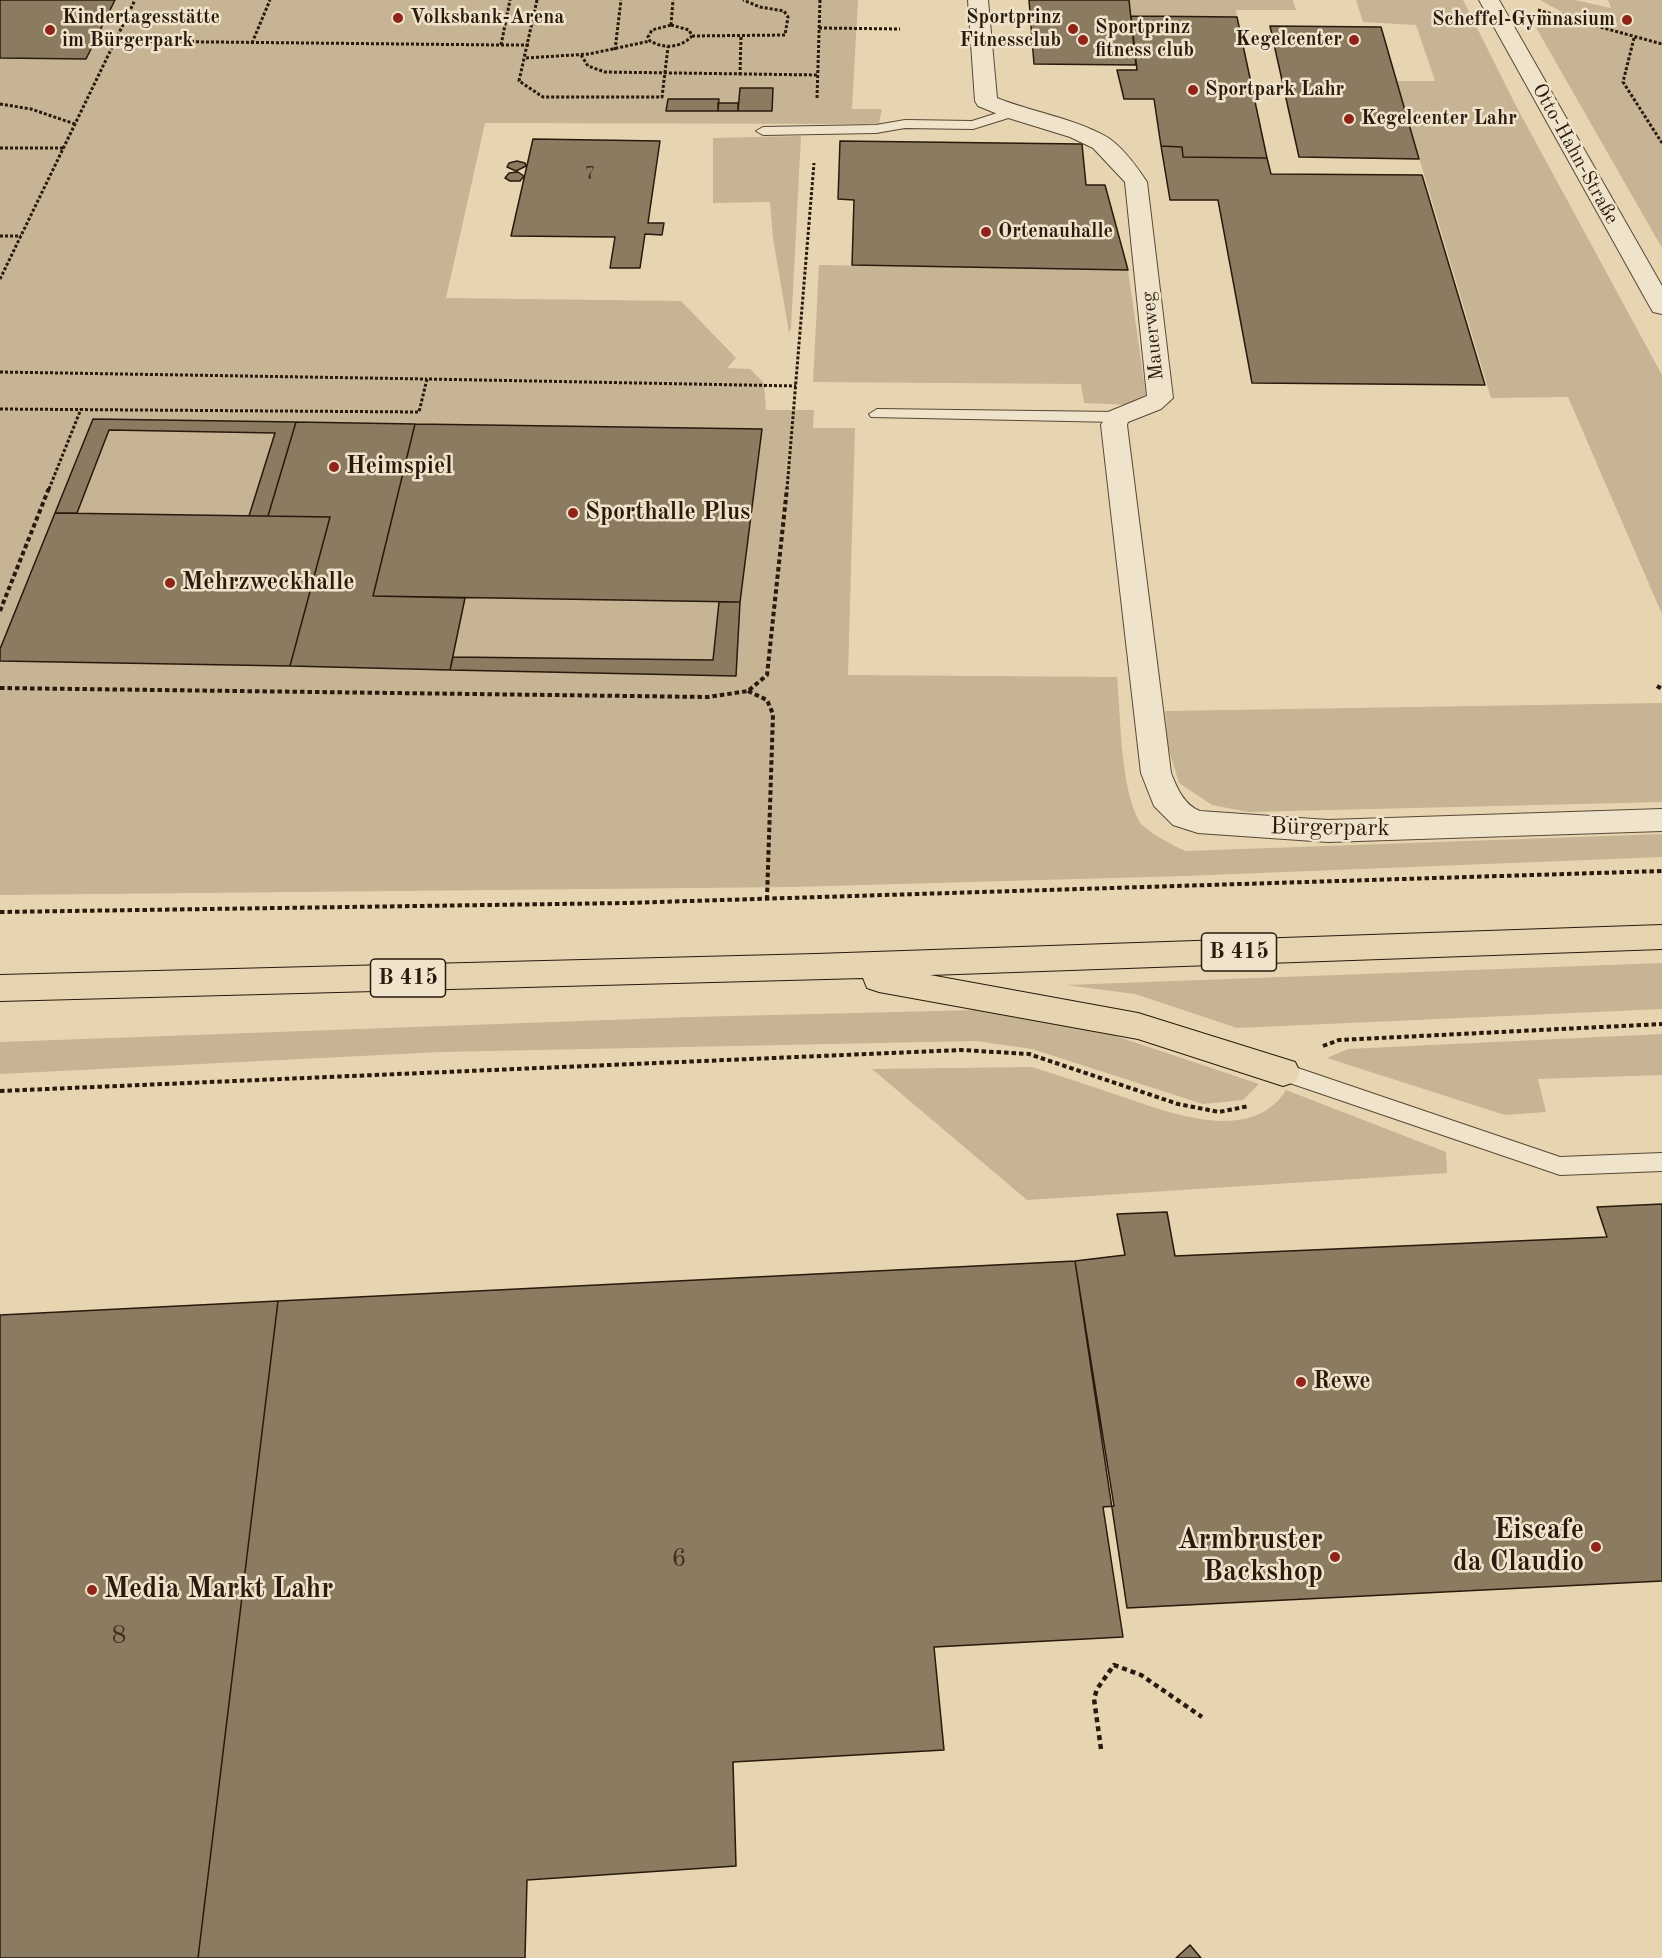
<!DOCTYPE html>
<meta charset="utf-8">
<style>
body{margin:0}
canvas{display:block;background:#e7d4b0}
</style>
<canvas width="1662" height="1958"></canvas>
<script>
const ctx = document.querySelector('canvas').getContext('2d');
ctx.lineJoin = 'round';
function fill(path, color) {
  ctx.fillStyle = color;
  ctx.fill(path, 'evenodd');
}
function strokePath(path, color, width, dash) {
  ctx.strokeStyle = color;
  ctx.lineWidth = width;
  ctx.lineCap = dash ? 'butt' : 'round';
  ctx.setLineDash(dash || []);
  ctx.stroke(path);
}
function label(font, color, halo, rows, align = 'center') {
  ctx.font = font + ' "Old Standard TT",serif';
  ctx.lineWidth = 5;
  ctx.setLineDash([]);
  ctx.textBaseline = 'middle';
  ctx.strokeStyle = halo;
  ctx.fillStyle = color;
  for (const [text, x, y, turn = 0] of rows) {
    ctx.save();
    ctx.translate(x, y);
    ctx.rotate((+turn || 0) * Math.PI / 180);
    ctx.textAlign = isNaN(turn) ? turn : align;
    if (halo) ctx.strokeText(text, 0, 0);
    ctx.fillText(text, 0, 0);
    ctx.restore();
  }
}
fill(new Path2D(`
 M0 0H858L852 109H882L879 124 485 123 446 298 681 301 736 358 727 368 750 369 764 383 766 410H814L813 428H855L848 675 1117 677C1121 719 1120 785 1139 821 1144 830 1175 847 1186 851L1662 834V857L1184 876 793 887 0 895Z
 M1129 0H1293L1296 10H1236L1237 17 1131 16Z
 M1356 0H1463L1515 104 1662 375V614L1568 397 1491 398 1396 81H1435L1416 25 1363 22Z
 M1540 0H1575L1611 8 1608 0H1662V248L1530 17 1562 12Z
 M801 136 791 328 789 333 773 238 770 202 713 203V138Z
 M819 265 1128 270 1146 395 1131 405 1084 403 1081 384 813 382Z
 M1662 703V802L1248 812 1212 805 1179 783 1168 747 1165 711Z
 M1662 963V1009L1237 1028 1135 994 1066 985Z
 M978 1010 1037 1015 1092 1028 1259 1084 1243 1100 1203 1104 1032 1049 976 1041 441 1052 0 1074V1042L691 1017Z
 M1662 1034V1075L1538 1079 1546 1112 1505 1115 1327 1058 1348 1049Z
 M1032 1067C1061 1076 1091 1086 1120 1096 1168 1112 1251 1146 1286 1090L1446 1152 1447 1173 1027 1200 872 1069Z`), '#c7b494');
const building = new Path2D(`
 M0 0H115L86 59 0 58Z
 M1029 0H1129L1136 65 1034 64Z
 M1131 16 1237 17 1267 158 1183 157 1182 147 1161 146 1154 99H1124L1117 70H1137Z
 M1270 26 1381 27 1419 159 1299 157Z
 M740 88H773L772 111H738Z
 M668 99H719L718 111H666Z
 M718 103H738V111H718Z
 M533 139 660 141 648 223H664L662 235 645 234 640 268H610L615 237 511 236Z
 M840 141 1082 144 1086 185H1105L1128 270 852 265 854 200 838 199Z
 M1161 146 1182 147 1183 157 1267 158 1271 174 1422 175 1485 385 1252 383 1218 200H1170Z
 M517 161 525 163 526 166 516 171 507 167 509 163Z
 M518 172 524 176 520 181H510L505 178 509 173Z
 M93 419 296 422 268 516H249L275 433 109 430 77 513H55Z
 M296 422 415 424 373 596 465 598 450 670 290 666 330 517 268 516Z
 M415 424 762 429 740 602 373 596Z
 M55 513 330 517 290 666 0 661V649Z
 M719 602H740L736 676 450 670 453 657 713 660Z
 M1662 1204V1581L1127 1608 1075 1261 1125 1255 1117 1214 1167 1212 1175 1256 1607 1237 1597 1207Z
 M1075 1261 1114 1506 1103 1507 1123 1637 934 1647 944 1750 733 1762 736 1866 527 1880 525 1958H198L278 1301Z
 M278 1301 198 1958H0V1315Z
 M1190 1945 1201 1958H1176Z`);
fill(building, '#8b7b61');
strokePath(building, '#281a0c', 1.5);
const service = new Path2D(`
 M1013 108 1018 109 1020 112 1018 115 973 129 905 128 876 133 763 135 756 131 763 127 876 125 905 120 972 121Z
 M877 409 1117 412 1125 417 1117 422 871 417 869 414Z
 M1283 1063 1560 1157 1662 1153V1171L1560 1175 1275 1078 1272 1072 1275 1066Z`);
const minor = new Path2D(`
 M968 0H988L997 98C1032 112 1073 118 1107 137 1123 147 1137 167 1147 182L1173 398 1161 409 1128 422 1127 425 1171 773C1177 788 1184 805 1200 811L1328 820 1662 809V831L1328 842 1198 833 1173 825 1154 806 1141 773 1101 425 1108 412 1147 396 1125 182 1093 148 1070 137 1005 117 978 106 975 101Z
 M1479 0H1499L1662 286V314L1653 312 1650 307Z`);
const primary = new Path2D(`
 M1662 925V949L930 975 1138 1013 1295 1062 1300 1072 1295 1082 1283 1086 1138 1039 879 992 867 988 863 978 0 1001V975L816 954Z`);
strokePath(service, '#584835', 2);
strokePath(minor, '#584835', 2);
strokePath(primary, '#281a0c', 2);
strokePath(new Path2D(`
 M537 0 519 81 543 97H662L668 47
 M1538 10 1662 44
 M671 25 689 30 692 36C681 48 664 49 650 41L648 37 652 30Z
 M671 25 673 0
 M819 28 900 29
 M692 36 785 35 788 17 784 11 760 7 743 0
 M1634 38 1623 82 1662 143
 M116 41 501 45 510 0
 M252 43 270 0
 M501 45H529
 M615 50 621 0
 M581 55 588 66 605 72 818 75
 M526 58 589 54 650 41
 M740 75 741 36
 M817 98 820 0
 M0 104 31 109 75 124
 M0 148H64
 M0 236H21
 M0 279 135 0
 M0 372 427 379
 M0 409 419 412 427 379 796 386
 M49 489 81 409
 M787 489 814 163`), '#281a0c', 3, [3, 2]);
strokePath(new Path2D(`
 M0 611 49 488
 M1657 686 1662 689
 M0 688 708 697 748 691 767 675 787 488
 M748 691 767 700 773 714 767 899
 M0 912 626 903 1662 871
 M1323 1046 1339 1040 1662 1024
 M0 1091 961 1050 1029 1054 1178 1104 1219 1112 1249 1106`), '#281a0c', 4, [4.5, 3]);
strokePath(new Path2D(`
 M1101 1749 1094 1699 1097 1689 1114 1665 1141 1675 1202 1717`), '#281a0c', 4.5, [5, 4]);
fill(service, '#efe3cc');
fill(minor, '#efe3cc');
fill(primary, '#e7d4b0');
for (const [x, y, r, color] of [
 [398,18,6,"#8f2418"],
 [1627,20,6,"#8f2418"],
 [1073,29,6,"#8f2418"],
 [50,30,6,"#8f2418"],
 [1083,40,6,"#8f2418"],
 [1354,40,6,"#8f2418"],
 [1193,90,6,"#8f2418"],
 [1349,119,6,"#8f2418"],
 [986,232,6,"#8f2418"],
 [334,467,6,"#8f2418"],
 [573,513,6,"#8f2418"],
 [170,583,6,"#8f2418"],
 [1301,1382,6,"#8f2418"],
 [1596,1547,6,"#8f2418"],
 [1335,1557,6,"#8f2418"],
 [92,1590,6,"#8f2418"]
]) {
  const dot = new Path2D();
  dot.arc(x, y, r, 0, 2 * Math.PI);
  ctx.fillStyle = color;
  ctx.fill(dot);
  strokePath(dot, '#efe3cc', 2);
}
label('18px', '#413221', null, [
 ["7",590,174]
]);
label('bold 20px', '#281a0c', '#efe3cc', [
 ["Kindertagesstätte",62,18],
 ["im Bürgerpark",62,41],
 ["Volksbank-Arena",410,18],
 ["Sportprinz",1061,18,"right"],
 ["Fitnessclub",1061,41,"right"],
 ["Scheffel-Gymnasium",1615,20,"right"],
 ["Sportprinz",1095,28],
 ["fitness club",1095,51],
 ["Kegelcenter",1342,40,"right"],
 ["Sportpark Lahr",1205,90],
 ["Kegelcenter Lahr",1361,119],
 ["Ortenauhalle",998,232]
], 'left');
label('20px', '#281a0c', '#efe3cc', [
 ["Otto-Hahn-Straße",1575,154,61],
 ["Mauerweg",1153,336,-96]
]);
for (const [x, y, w] of [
 [1239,952,75],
 [408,978,75]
]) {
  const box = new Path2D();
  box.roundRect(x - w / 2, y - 19, w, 38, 4.5);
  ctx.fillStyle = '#efe3cc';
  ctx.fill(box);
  strokePath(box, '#281a0c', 1.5);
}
label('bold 22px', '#281a0c', null, [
 ["B 415",1239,952],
 ["B 415",408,978]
]);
label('bold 24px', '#281a0c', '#efe3cc', [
 ["Heimspiel",346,467],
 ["Sporthalle Plus",585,513],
 ["Mehrzweckhalle",182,583],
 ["Rewe",1313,1382]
], 'left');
label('24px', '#281a0c', '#efe3cc', [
 ["Bürgerpark",1330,828,1]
]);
label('26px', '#413221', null, [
 ["6",679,1559],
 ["8",119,1636]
]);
label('bold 28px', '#281a0c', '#efe3cc', [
 ["Eiscafe",1584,1531],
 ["da Claudio",1584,1563],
 ["Armbruster",1323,1541],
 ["Backshop",1323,1573],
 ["Media Markt Lahr",104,1590,"left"]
], 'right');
</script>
